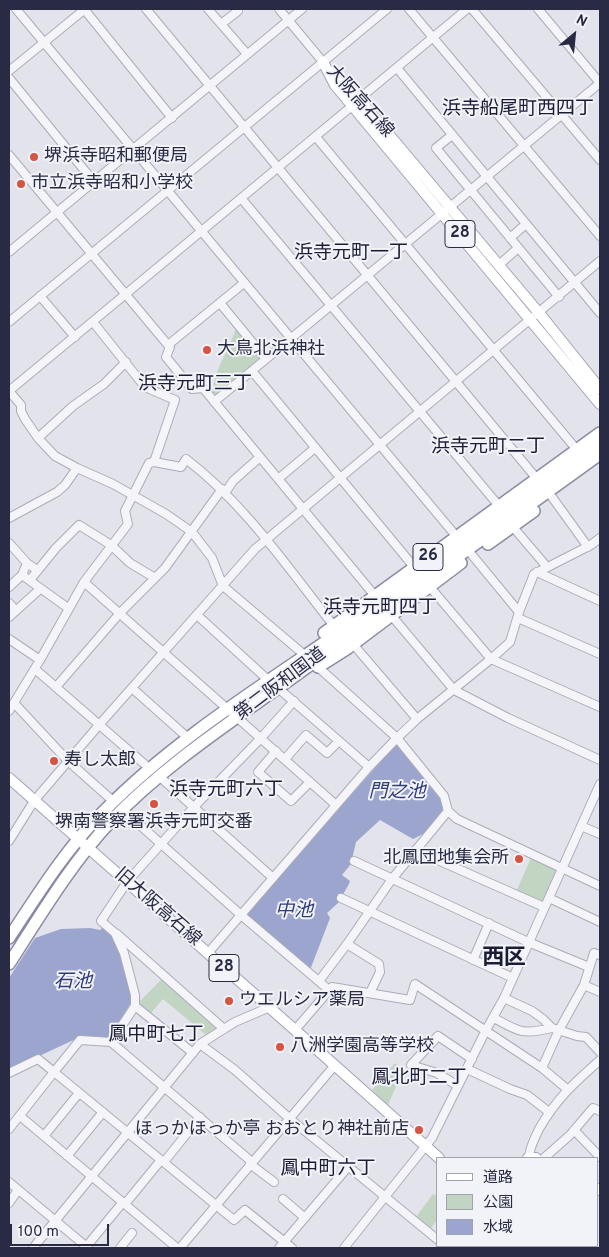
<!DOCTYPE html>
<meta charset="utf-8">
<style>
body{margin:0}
#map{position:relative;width:609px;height:1257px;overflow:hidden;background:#e2e3eb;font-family:Overpass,"Noto Sans JP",sans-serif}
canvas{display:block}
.frame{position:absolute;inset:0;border:10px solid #292b44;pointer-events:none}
.legend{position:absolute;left:436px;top:1157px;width:162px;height:90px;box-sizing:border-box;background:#f2f3f8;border:1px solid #a2a3b0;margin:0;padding:6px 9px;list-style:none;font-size:15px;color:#292b44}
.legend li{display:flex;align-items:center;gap:10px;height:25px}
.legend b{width:25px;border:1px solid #a2a3b0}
.north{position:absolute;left:549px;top:10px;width:50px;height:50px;-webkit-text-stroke:4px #f2f3f8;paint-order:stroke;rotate:28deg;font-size:14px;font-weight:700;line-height:20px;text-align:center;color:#292b44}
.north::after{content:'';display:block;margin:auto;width:18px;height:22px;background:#292b44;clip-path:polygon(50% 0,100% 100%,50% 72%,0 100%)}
.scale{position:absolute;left:10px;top:1224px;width:99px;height:22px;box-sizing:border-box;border:2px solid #292b44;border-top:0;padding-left:6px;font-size:15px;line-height:18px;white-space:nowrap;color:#292b44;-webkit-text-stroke:4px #f2f3f8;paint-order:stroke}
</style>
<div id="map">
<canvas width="609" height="1257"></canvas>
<div class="frame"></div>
<ul class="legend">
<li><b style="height:6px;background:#fff"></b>道路</li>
<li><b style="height:14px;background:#c2d5c3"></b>公園</li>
<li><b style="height:14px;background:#9ba5cd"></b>水域</li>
</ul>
<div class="north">N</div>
<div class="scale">100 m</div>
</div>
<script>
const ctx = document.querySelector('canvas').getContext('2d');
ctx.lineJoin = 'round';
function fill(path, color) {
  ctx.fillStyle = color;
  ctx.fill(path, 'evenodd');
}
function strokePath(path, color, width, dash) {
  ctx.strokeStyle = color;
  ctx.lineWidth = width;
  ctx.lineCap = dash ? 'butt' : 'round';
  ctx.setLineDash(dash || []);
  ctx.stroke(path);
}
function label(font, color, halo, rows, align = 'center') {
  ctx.font = font + ' Overpass,"Noto Sans JP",sans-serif';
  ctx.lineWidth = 4;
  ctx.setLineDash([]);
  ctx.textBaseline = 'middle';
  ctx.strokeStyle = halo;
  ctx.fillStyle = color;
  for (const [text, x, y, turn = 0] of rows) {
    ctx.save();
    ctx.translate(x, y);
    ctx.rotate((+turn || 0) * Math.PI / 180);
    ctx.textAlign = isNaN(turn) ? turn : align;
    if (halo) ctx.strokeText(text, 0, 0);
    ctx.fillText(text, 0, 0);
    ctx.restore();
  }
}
fill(new Path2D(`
 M237 325 263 359 214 397 210 391 213 388C216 366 231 347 237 325Z
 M531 858 556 869 557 873 543 902 540 903 516 892Z
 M163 978 217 1025 216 1029 206 1035 163 999 151 1013 140 1005V1001Z
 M395 1063 403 1070 388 1105 372 1090Z
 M433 1194 438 1197V1219L430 1229 416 1217Z`), '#c2d5c3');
fill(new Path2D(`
 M396 744H399L442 799 443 815 427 832 413 839 380 820 356 842 351 864 342 875 350 881 349 884 338 903 327 913 330 918 310 970 246 914Z
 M90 928 100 930 102 928C120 930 129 983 133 999L111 1036 106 1039 98 1036 80 1037 9 1070V978L35 938 61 929Z`), '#9ba5cd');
const minor = new Path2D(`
 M16 9 456 536
 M84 9 172 118
 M146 9 537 479
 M208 9 247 54
 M279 9 323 62
 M409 9 600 236
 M472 9 600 160
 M538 9 600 83
 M221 24 238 11 236 9
 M397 68 600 313
 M9 71 85 9
 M9 78 94 182
 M359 99 467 9
 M452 135 436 148 559 297
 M316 137 577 450
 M9 155 168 345 170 347 166 357 192 389 203 388 375 596
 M241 198 499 506
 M510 238 526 224
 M9 252 302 9
 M499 265 518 248
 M40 296 75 337
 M220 303 266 359
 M9 322 387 9
 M168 345 244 283
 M252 371 414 567
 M9 391 352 106
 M9 391 21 405V411L25 419 38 438 55 456 77 468 113 484 166 514 192 532 212 558 223 586 301 652
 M214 402 600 83
 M38 438 73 406 104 384 126 362
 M154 462 181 467 186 459C245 504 288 568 334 626
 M278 479 315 448
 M225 493 233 481 260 457
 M552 497 588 547
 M9 518 57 492 65 485 77 468
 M513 527 547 567
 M9 543 27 563 37 570
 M472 555 519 612
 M537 572 600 601
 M22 575 68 608
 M30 580 56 548 79 525 111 545 130 563 155 578
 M84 582 336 805
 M9 587 22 575 27 563
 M430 587 491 659 600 707
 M9 603 16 611
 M197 615 267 679
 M391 615 454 690 508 718 600 760
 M9 617 40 589
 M518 618 600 654
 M9 639 40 660
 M353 644 417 719
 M318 667 397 738 444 796 448 811 457 819 600 886
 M35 669 149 768
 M56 687 120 613 165 568 222 489
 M132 688 188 738
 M278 688 369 767
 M14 703 68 761 113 801
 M9 711 40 660 84 582 128 524 125 511 149 463 154 462 175 400 145 387 93 322
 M276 751 258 772 291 801 310 782
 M285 759 306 735 327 753 339 741
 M160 777 273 878
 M123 810 241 915 329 990
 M581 826 600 834
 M9 841 34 801 99 725 255 549 600 261
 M415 850 544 907
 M354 861 528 942 589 967
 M341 898 513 978
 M549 898 600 922
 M117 934 224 1029
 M347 944 379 964 380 972 370 993
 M208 953 369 767 397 738 417 719 491 659 510 642 519 612 534 574 591 545 600 538
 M473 960 489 923
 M319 981 347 944 392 879 448 811
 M584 985 600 992
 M504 998 532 1011 543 1019 552 1028 577 1036 586 1037 600 1052
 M135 1006 193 1053
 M494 1018C519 1032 522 1035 552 1028
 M295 1030 332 987 410 1000 415 984 542 1068 567 1089
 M111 1042 252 1162
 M200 1044 235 1070 289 1118 438 1240
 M542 1068 559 1030 584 985 594 953 600 955
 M467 1069 510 1089 527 1095 549 1112
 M9 1073 38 1059 54 1072 80 1040 111 1042 135 1006V995L124 953 115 933 101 921 127 882 194 807 261 738 294 701
 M458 1086 437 1073 411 1065 438 1036 472 1059
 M20 1116 177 1248
 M9 1129 54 1072 234 1220 245 1210 292 1248
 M574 1130 600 1157
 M44 1136 79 1093
 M67 1156 103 1112
 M529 1158C529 1148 535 1138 539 1129 557 1098 574 1083 600 1060
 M544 1158 570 1135 593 1108 600 1111
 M164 1162 200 1117
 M250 1164 274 1182
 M9 1182 88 1248
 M283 1199 305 1218
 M9 1203 18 1190
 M125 1204 161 1160
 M445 1246 448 1248
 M86 1247 123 1202
 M33 1248 200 1044 235 1022 270 1007
 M120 1248 132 1233
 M180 1248 335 1065
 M279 1248 348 1167
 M344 1248 432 1138 486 1030 504 998 600 784
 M474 1248 475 1246`);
const major = new Path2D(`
 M323 62 335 85 600 404
 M332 72 359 99 539 313 600 389
 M9 778 295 1030 439 1158
 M528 1158H536
 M598 1189 600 1190`);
const highway = new Path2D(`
 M488 544 534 511
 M324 633 600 433
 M318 667 348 648 461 563
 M9 938C38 894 67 847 105 810 175 739 262 686 344 629 430 568 515 505 600 443
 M9 964C40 916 70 865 110 822 166 763 237 718 303 670 401 598 501 525 600 454`);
strokePath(minor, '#aaacb9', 10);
strokePath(major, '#a0a3b8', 12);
strokePath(highway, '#888ba3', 14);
strokePath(minor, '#f5f5f9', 8);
strokePath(major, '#fff', 10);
strokePath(highway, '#fff', 11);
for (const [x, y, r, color] of [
 [34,157,5,"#d65440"],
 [21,184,5,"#d65440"],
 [207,350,5,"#d65440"],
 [54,761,5,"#d65440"],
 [154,804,5,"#d65440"],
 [519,859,5,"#d65440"],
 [229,1001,5,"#d65440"],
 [280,1047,5,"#d65440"],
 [419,1130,5,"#d65440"]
]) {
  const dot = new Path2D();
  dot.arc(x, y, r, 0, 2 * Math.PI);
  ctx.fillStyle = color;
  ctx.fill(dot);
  strokePath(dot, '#f2f3f8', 2);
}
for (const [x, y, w] of [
 [460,234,30],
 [428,557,30],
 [224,968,30]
]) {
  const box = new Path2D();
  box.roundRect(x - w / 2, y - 13.5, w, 27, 4);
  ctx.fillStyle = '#f2f3f8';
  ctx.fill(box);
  strokePath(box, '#292b44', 1);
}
label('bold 16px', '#292b44', null, [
 ["28",460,234],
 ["26",428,557],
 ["28",224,968]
]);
label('18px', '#292b44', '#f2f3f8', [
 ["大阪高石線",359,102,48],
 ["第二阪和国道",281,685,-37],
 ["旧大阪高石線",157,908,41]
]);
label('18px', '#292b44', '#f2f3f8', [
 ["堺浜寺昭和郵便局",44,157],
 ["市立浜寺昭和小学校",31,184],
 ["大鳥北浜神社",217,350],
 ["寿し太郎",64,761],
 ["堺南警察署浜寺元町交番",154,823,"center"],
 ["北鳳団地集会所",509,859,"right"],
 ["ウエルシア薬局",239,1001],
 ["八洲学園高等学校",290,1047],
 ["ほっかほっか亭 おおとり神社前店",409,1130,"right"]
], 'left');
label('19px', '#1b1c35', '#f2f3f8', [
 ["浜寺船尾町西四丁",518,110],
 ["浜寺元町一丁",351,254],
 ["浜寺元町三丁",195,385],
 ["浜寺元町二丁",488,448],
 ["浜寺元町四丁",380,609],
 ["浜寺元町六丁",226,791],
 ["鳳中町七丁",156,1036],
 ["鳳北町二丁",419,1079],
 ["鳳中町六丁",328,1170]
]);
label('italic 19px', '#303c7b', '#f2f3f8', [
 ["門之池",397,793],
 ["中池",294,912],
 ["石池",73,983]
]);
label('bold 22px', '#1b1c35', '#f2f3f8', [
 ["西区",504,960]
]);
</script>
